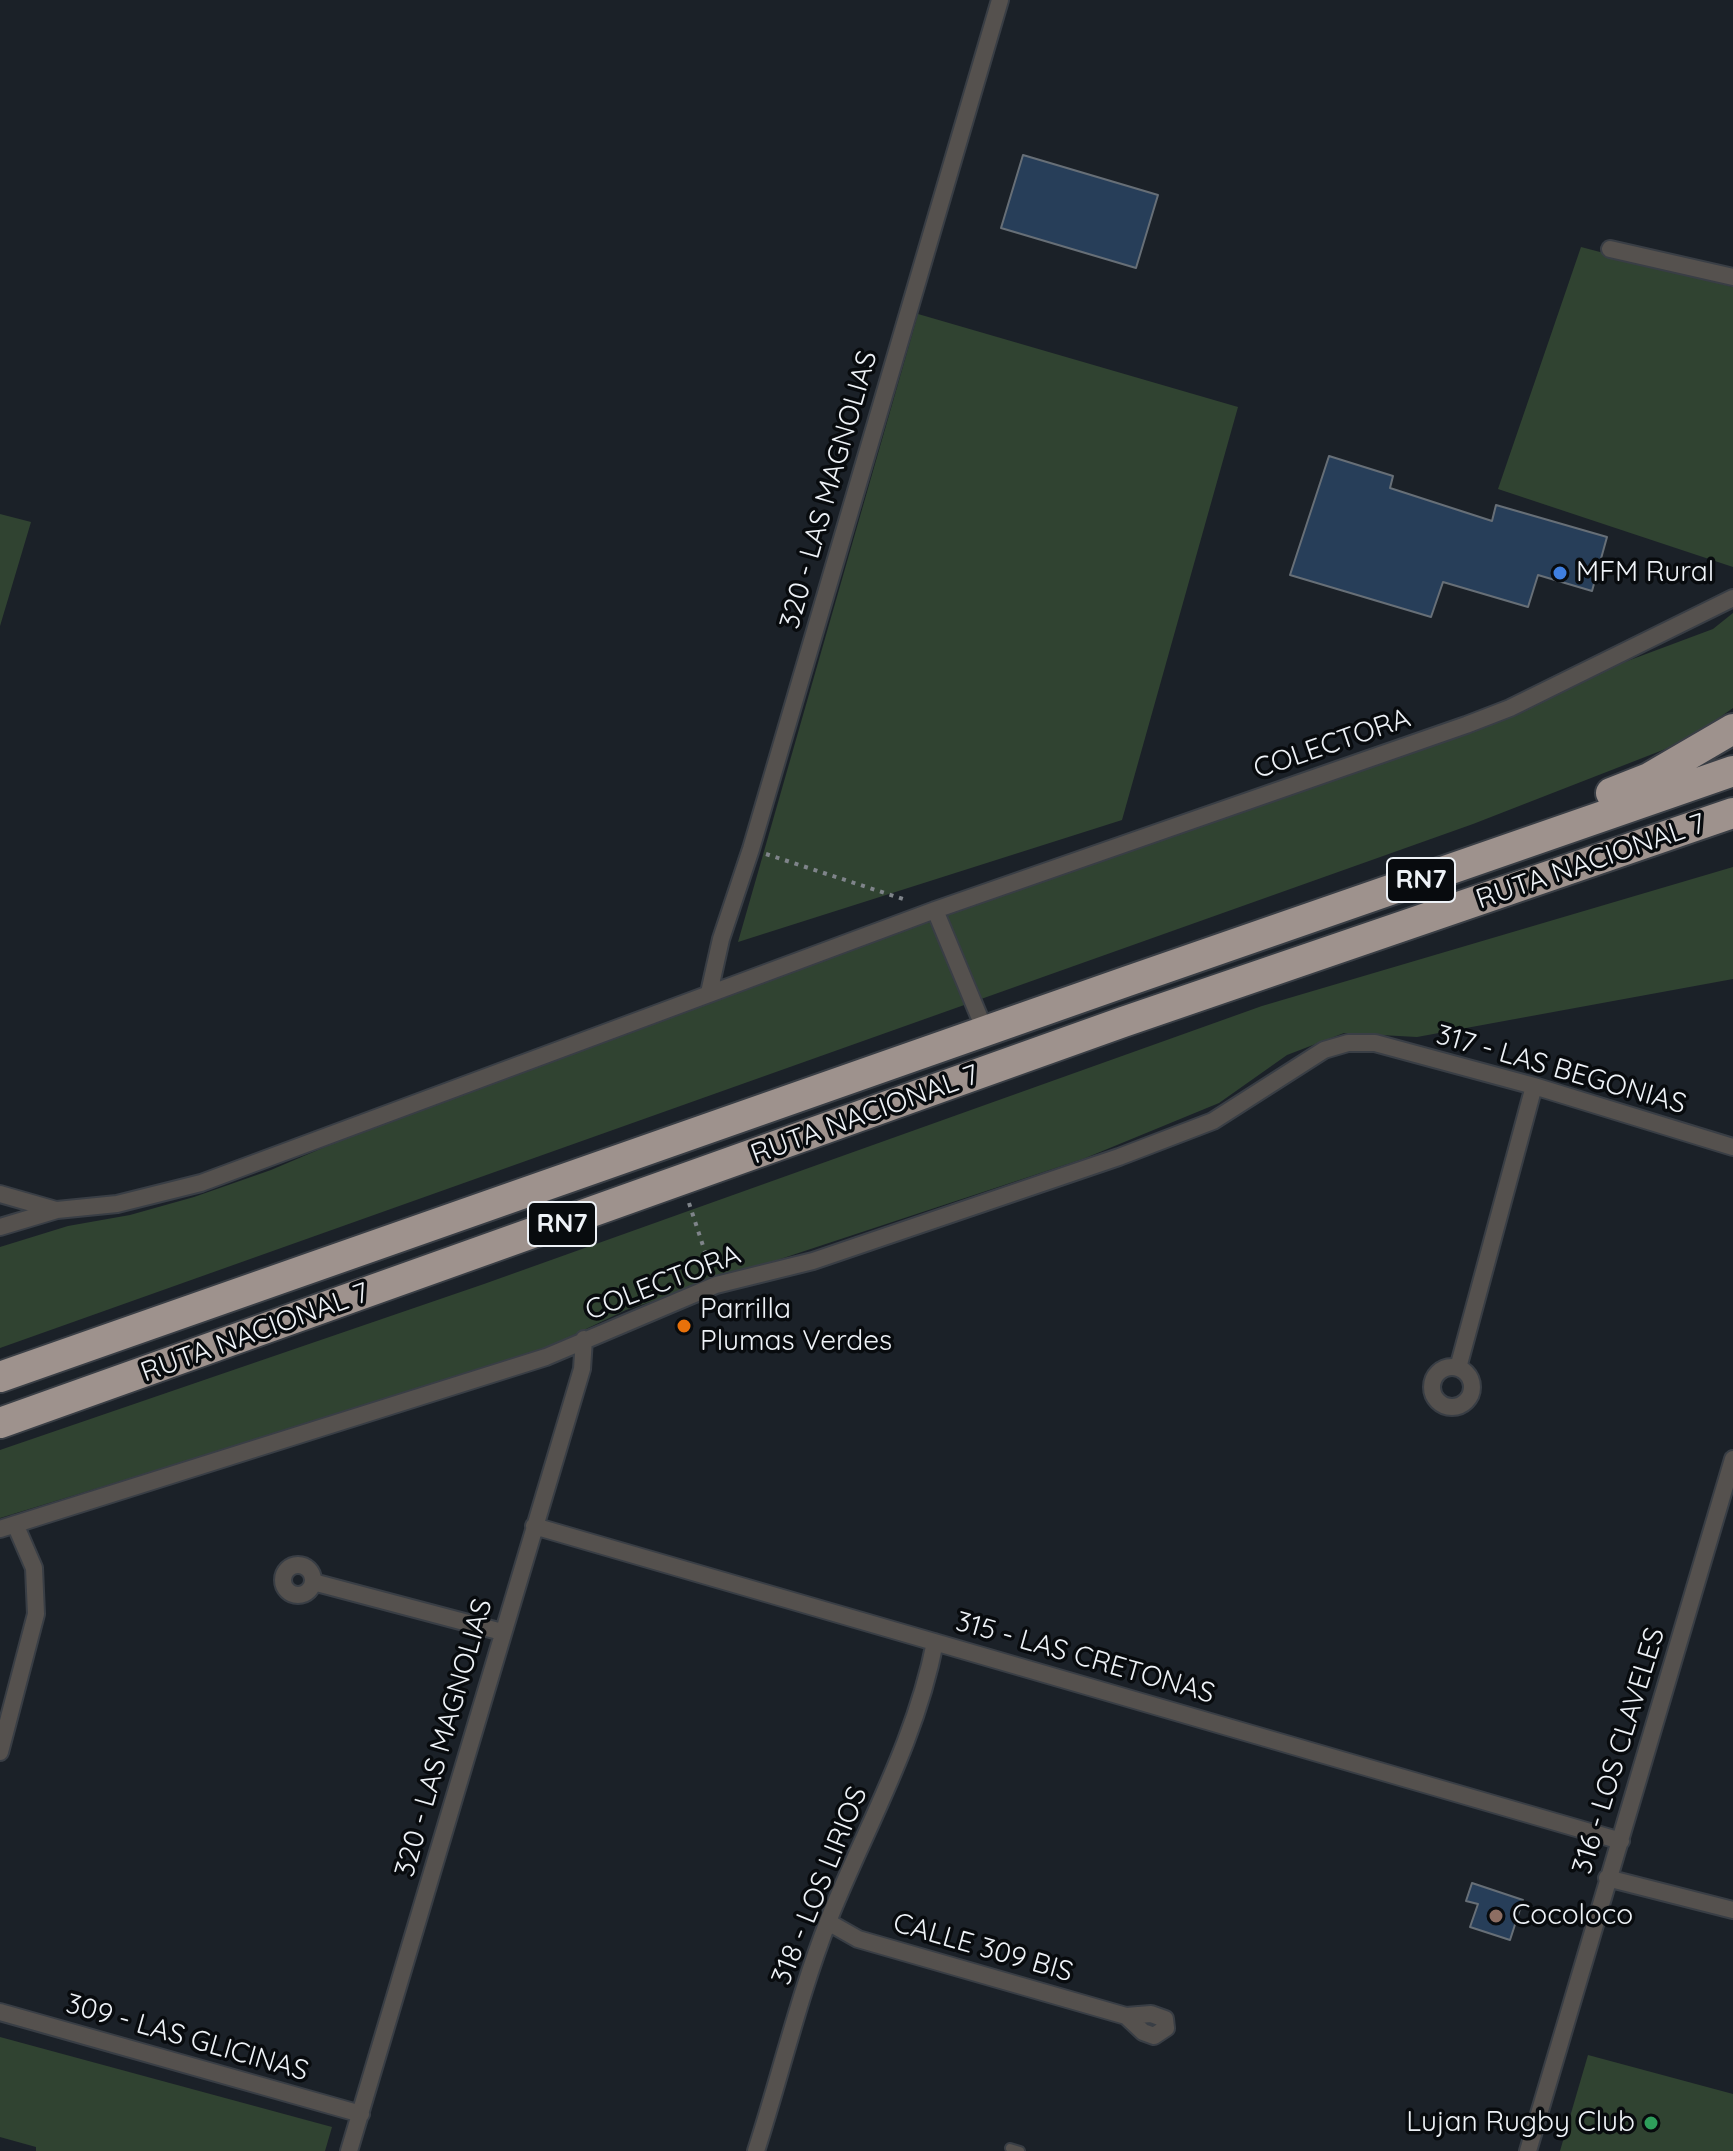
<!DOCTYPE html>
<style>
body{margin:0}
canvas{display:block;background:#1b2128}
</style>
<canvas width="1733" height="2151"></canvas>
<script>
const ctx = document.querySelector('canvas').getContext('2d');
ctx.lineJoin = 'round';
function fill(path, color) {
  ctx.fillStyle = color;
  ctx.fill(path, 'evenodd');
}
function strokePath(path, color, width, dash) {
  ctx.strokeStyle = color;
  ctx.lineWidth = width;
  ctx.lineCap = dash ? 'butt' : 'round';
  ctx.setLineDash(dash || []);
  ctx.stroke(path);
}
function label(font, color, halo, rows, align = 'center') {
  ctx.font = font + ' Quicksand,sans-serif';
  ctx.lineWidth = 7;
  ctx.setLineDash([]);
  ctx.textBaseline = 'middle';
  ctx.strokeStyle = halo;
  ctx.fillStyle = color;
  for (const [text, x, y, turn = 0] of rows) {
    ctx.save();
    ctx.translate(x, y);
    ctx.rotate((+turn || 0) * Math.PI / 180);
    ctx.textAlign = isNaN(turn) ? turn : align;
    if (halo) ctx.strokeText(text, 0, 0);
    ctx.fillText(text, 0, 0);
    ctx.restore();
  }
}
fill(new Path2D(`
 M1581 247 1733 287V567L1498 489Z
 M918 314 1238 407 1122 820 738 942Z
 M0 514 31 522 0 626Z
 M1733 613V708L1686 741 1473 824 0 1348V1247L68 1226 130 1215 194 1197 271 1170 468 1086 1073 868 1713 629Z
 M1733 867V979L1417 1037 1344 1033 1287 1055 1219 1103 1083 1159 626 1310 527 1357 0 1518V1450L484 1284 1262 1006Z
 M0 2037 332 2127 325 2151H36V2147L0 2137Z
 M1588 2055 1733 2094V2151H1560Z`), '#304331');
const building = new Path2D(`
 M1023 155 1158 195 1136 268 1001 228Z
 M1329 456 1393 476 1390 488 1492 521 1496 505 1607 537 1592 591 1538 575 1528 607 1443 582 1431 617 1290 575Z
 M1472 1883 1523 1900 1510 1940 1470 1927 1478 1904 1466 1901Z`);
fill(building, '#273e59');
strokePath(building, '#676f77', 2);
const lane = new Path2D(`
 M1010 2148 1020 2151`);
const street = new Path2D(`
 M1610 249 1733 277
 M935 910 986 1033
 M709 993 721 939 751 849 1000 0
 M0 1194 56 1210
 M0 1227 57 1210 117 1204 201 1183 935 910 1466 725 1510 708 1733 598
 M1432 1387a20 20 0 1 1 40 0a20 20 0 1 1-40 0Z
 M1458 1368 1534 1086
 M534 1526 1621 1841
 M0 1529 546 1357 716 1285 813 1261 1119 1157 1213 1121 1324 1050 1348 1043H1375L1534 1086 1733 1147
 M283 1580a15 15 0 1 1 30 0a15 15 0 1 1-30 0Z
 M313 1582 502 1632
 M0 1752 36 1614 34 1568 15 1524
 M1607 1878 1733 1910
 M828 1922 858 1939 1126 2016 1151 2014 1165 2019 1166 2028 1154 2036 1143 2032 1126 2016
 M0 2012 361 2114
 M349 2151 582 1369 584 1339
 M756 2151C781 2074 799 1995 829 1919 866 1827 916 1741 935 1642
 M1528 2151 1733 1459`);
const highway = new Path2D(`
 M1611 793 1649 778 1733 729
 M0 1377C576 1171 1155 972 1733 771
 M0 1423 1123 1022 1733 813`);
strokePath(lane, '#393e45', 12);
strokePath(street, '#393e45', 20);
strokePath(highway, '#393e45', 34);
strokePath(new Path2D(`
 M766 854 906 900
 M689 1203 710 1267`), '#7f848a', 4, [4, 6]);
strokePath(lane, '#55514e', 8);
strokePath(street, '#55514e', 16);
strokePath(highway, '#9e928d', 30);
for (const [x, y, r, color] of [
 [1560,573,8,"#3f7fe0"],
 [684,1326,8,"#e8710a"],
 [1496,1916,8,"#8d6e63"],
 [1651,2123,8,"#2e9e5b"]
]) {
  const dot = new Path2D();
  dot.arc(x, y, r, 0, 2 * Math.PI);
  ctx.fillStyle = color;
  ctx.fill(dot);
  strokePath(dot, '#080b0e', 3);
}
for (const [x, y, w] of [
 [1421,880,68],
 [562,1224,68]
]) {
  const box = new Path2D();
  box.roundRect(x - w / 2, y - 22, w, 44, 6);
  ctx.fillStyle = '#080b0e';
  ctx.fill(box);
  strokePath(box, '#eef2f7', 2);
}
label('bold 26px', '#eef2f7', null, [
 ["RN7",1421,880],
 ["RN7",562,1224]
]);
label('28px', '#eef2f7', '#080b0e', [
 ["320 - LAS MAGNOLIAS",829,490,-74],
 ["COLECTORA",1332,744,-19],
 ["RUTA NACIONAL 7",1591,862,-19],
 ["317 - LAS BEGONIAS",1561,1070,16],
 ["RUTA NACIONAL 7",865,1115,-20],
 ["COLECTORA",663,1283,-21],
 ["RUTA NACIONAL 7",255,1333,-20],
 ["315 - LAS CRETONAS",1085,1658,16],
 ["320 - LAS MAGNOLIAS",444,1738,-74],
 ["316 - LOS CLAVELES",1619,1751,-73],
 ["318 - LOS LIRIOS",820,1886,-68],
 ["CALLE 309 BIS",983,1948,16],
 ["309 - LAS GLICINAS",187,2038,16]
]);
label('28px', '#eef2f7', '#080b0e', [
 ["MFM Rural",1576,573],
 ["Parrilla",700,1310],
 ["Plumas Verdes",700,1342],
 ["Cocoloco",1512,1916],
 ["Lujan Rugby Club",1635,2123,"right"]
], 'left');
</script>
